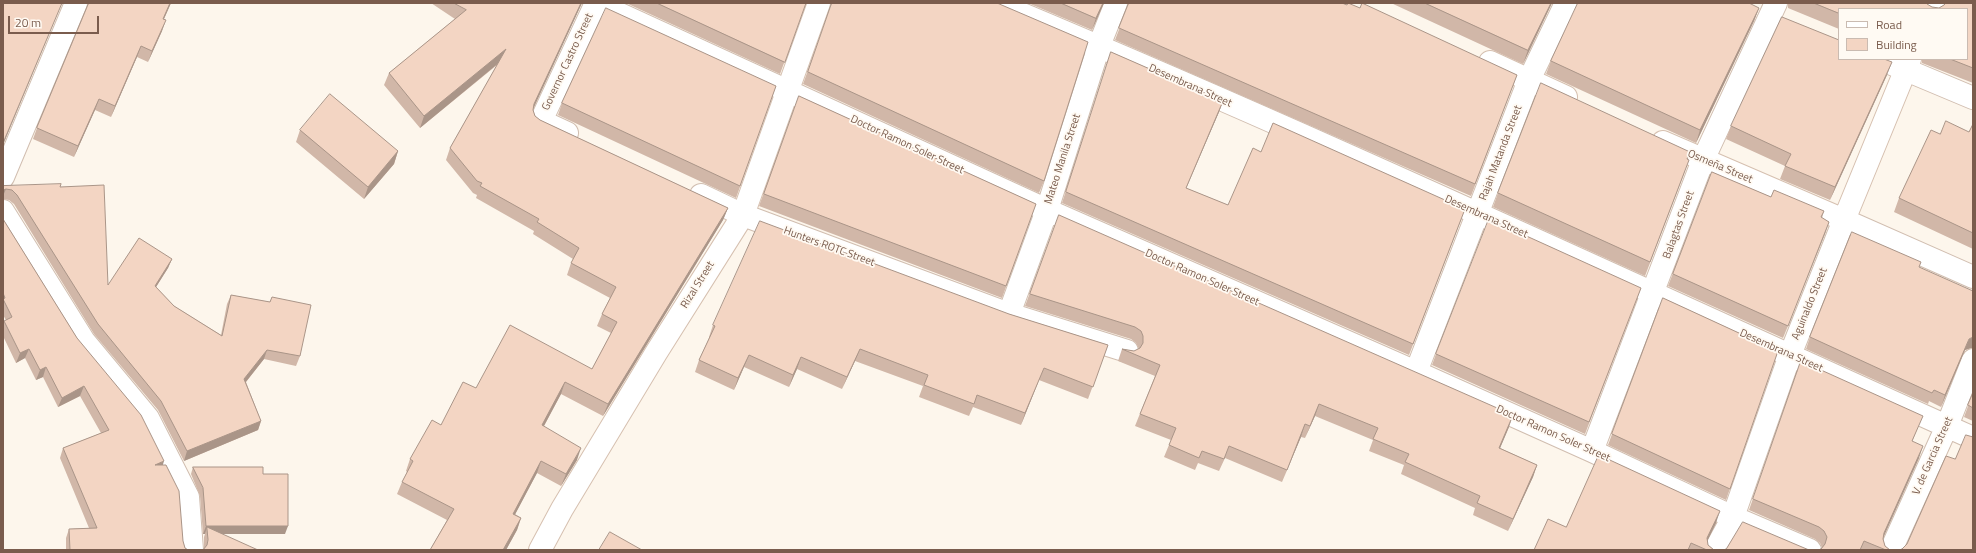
<!DOCTYPE html>
<meta charset="utf-8">
<style>
body{margin:0}
#map{position:relative;width:1976px;height:553px;overflow:hidden;background:#fdf6ec;font-family:"Titillium Web",sans-serif}
canvas{display:block}
.frame{position:absolute;inset:0;border:4px solid #7a5c4d;pointer-events:none}
.legend{position:absolute;left:1838px;top:8px;width:130px;height:52px;box-sizing:border-box;background:#fffaf3;border:1px solid #cabbb1;margin:0;padding:5px 7px;list-style:none;font-size:12px;color:#7a5c4d}
.legend li{display:flex;align-items:center;gap:8px;height:20px}
.legend b{width:20px;border:1px solid #cabbb1}
.scale{position:absolute;left:8px;top:16px;width:91px;height:18px;box-sizing:border-box;border:2px solid #7a5c4d;border-top:0;padding-left:5px;font-size:12px;line-height:14px;white-space:nowrap;color:#7a5c4d;-webkit-text-stroke:3px #fffaf3;paint-order:stroke}
</style>
<div id="map">
<canvas width="1976" height="553"></canvas>
<div class="frame"></div>
<ul class="legend">
<li><b style="height:5px;background:#fff"></b>Road</li>
<li><b style="height:11px;background:#f3d5c3"></b>Building</li>
</ul>
<div class="scale">20 m</div>
</div>
<script>
const ctx = document.querySelector('canvas').getContext('2d');
ctx.lineJoin = 'round';
function strokePath(path, color, width, dash) {
  ctx.strokeStyle = color;
  ctx.lineWidth = width;
  ctx.lineCap = dash ? 'butt' : 'round';
  ctx.setLineDash(dash || []);
  ctx.stroke(path);
}
function fill(path, color) {
  ctx.fillStyle = color;
  ctx.fill(path, 'evenodd');
}
function label(font, color, halo, rows, align = 'center') {
  ctx.font = font + ' "Titillium Web",sans-serif';
  ctx.lineWidth = 3.5;
  ctx.setLineDash([]);
  ctx.textBaseline = 'middle';
  ctx.strokeStyle = halo;
  ctx.fillStyle = color;
  for (const [text, x, y, turn = 0] of rows) {
    ctx.save();
    ctx.translate(x, y);
    ctx.rotate((+turn || 0) * Math.PI / 180);
    ctx.textAlign = isNaN(turn) ? turn : align;
    if (halo) ctx.strokeText(text, 0, 0);
    ctx.fillText(text, 0, 0);
    ctx.restore();
  }
}
const street = new Path2D(`
 M996 3C1325 140 1648 292 1973 438
 M1880 59 1973 98
 M567 133 541 121 596 3 1047 210 1416 372 1592 451 1733 517 1810 550
 M3 177 76 3
 M701 195 743 215 1009 314 1127 351
 M3 211 84 341 148 418 188 497 192 550
 M1009 314 1047 210 1099 46 1116 3
 M1416 372 1529 80 1566 3
 M1592 451 1703 160 1776 3
 M1715 550 1733 517 1790 355 1844 220 1973 277
 M1891 550 1947 426 1973 360`);
const secondary = new Path2D(`
 M1931 9 1933 3
 M1490 62 1566 97
 M1663 142 1844 220 1910 59
 M540 550 562 509 656 353 743 215 819 3`);
strokePath(street, '#d1beb0', 24);
strokePath(secondary, '#d6c0b0', 24);
strokePath(street, '#fff', 22);
strokePath(secondary, '#fff', 22);
fill(new Path2D(`
 M88 3H171L164 19 162 31 148 62 137 57 111 117 95 110 74 157 33 139 37 128 88 5Z
 M431 3H582L533 108V110L535 116 540 120 728 208 723 220 603 416 561 394 544 426 577 460 561 486 537 473 515 514 521 518 517 530 506 550H430L447 520 397 494 402 482 407 472 406 471 410 459 441 425 476 388 592 369 611 333 597 326 602 314 610 298 567 275 571 263 573 259 533 234 534 231 476 198 477 195 473 193 446 160 450 148 497 65 420 128 384 85 389 73 455 19Z
 M626 3H806L780 74Z
 M831 3H997L1044 181 1039 193 803 84 831 7Z
 M1028 3H1104L1092 30Z
 M1128 3H1342L1517 75 1471 196 1115 40 1128 6Z
 M1391 3H1552L1523 64Z
 M1788 3H1926L1927 4 1932 7 1939 8 1944 5 1945 3H1973V83L1922 63V59H1967V9H1839V29L1788 8Z
 M1759 8 1754 21 1696 143 1546 74 1551 61Z
 M1111 52 1223 101 1219 112 1186 188 1228 205 1261 152 1461 220 1409 355 1062 203Z
 M1887 75 1830 200 1780 179 1785 166 1726 139 1731 126Z
 M776 86 736 198 558 115 562 103Z
 M799 96 1036 204 1002 298 759 206Z
 M1973 124V249L1894 212 1899 198 1940 134 1969 132Z
 M300 130 398 151 394 164 364 199 296 142Z
 M1690 152 1688 159 1684 174 1645 276 1493 207 1498 193Z
 M1712 172 1771 197 1824 211 1822 218 1829 222 1783 338 1668 286Z
 M3 186 60 187 108 285 172 259 168 268 156 287 174 306 221 335 227 304 231 295 270 302 272 297 300 356 296 366 264 359 246 382 261 421 258 430 184 461 158 410 94 334 14 204 9 200 3 199Z
 M1059 215 1509 427 1500 448 1537 465 1533 477 1508 531 1473 515 1475 508 1401 474 1404 465 1369 451 1373 440 1315 416 1305 438 1301 437 1282 482 1225 458 1219 471 1198 463 1195 470 1164 457 1171 440 1135 426 1155 376 1118 361 1122 349 1134 351 1139 349 1136 343 1131 339 1025 306Z
 M3 219 77 338 163 465 183 541 185 548 188 550H66V538L69 529 89 528 60 458 63 448 101 433 80 396 58 407 43 377 36 380 25 358 16 363 3 336V324L4 321 6 320 3 315Z
 M1919 267 1971 348 1965 350 1941 407 1929 401 1928 404 1806 349 1810 337Z
 M1641 288 1585 434 1432 365 1436 354Z
 M1663 298 1778 351 1726 500 1608 445Z
 M1009 314 1108 345 1088 399 1039 380 1021 425 973 407 969 416 919 397 923 386 855 361 842 389 797 369 789 387 744 367 734 390 695 372 699 360 709 338V337L713 325Z
 M1801 361 1918 427 1912 442 1919 458 1883 537V539L1885 546 1890 550H1891H1818L1822 548 1820 543 1815 539 1749 510Z
 M1973 393V424H1972L1973 421 1964 417Z
 M193 467 263 474 285 534H222L204 549V537L205 534H203L200 496 191 474Z
 M1716 523 1707 540 1708 545 1714 550H1715H1534L1566 527Z`), '#d1b7a8');
fill(new Path2D(`
 M62 3 3 145V143Z
 M170 3H171L159 30 163 19Z
 M581 3H582L530 116 534 104Z
 M1103 3H1104L1092 30 1096 18Z
 M1551 3H1552L1523 64 1528 50Z
 M1759 8 1754 21 1696 143 1700 130Z
 M166 20 162 31 148 62 152 51Z
 M141 46 137 57 111 117 115 106Z
 M506 49 501 61 420 128 424 116Z
 M1892 62 1887 75 1830 200 1835 187Z
 M99 99 95 110 74 157 78 146Z
 M1223 101 1219 112 1182 198 1186 188Z
 M398 151 394 164 364 199 368 187Z
 M6 189 3 196V190Z
 M728 208 723 220 603 416 608 404Z
 M1829 222 1825 234 1783 338 1788 326Z
 M172 259 168 268 151 295 155 286Z
 M1973 337V348H1971L1965 350 1941 407 1945 395 1969 339Z
 M29 349 25 358 16 363 20 353Z
 M860 349 855 361 842 389 847 377Z
 M267 350 264 359 241 388 244 379Z
 M749 355 744 367 734 390 738 378Z
 M801 357 797 369 789 387 793 375Z
 M46 367 43 377 36 380 40 370Z
 M1044 368 1039 380 1021 425 1025 413Z
 M565 382 561 394 538 437 542 425Z
 M84 386 80 396 58 407 62 398Z
 M1319 404 1315 416 1305 438 1310 426Z
 M1513 415 1509 427 1495 460 1499 448Z
 M261 421 258 430 184 461 187 451Z
 M1305 424 1301 437 1282 482 1287 470Z
 M1923 446 1919 458 1880 545 1884 533Z
 M581 448 577 460 561 486 566 474Z
 M164 461 161 471 155 465Z
 M541 461 537 473 509 526 513 514Z
 M1537 465 1533 477 1508 531 1513 519Z
 M1720 511 1716 523 1703 550 1707 538Z
 M521 518 517 530 506 550H503Z
 M206 526H288L285 534H207V527L205 534H203Z`), '#aa9588');
const building = new Path2D(`
 M3 3H62L3 143Z
 M89 3H170L163 19 166 20 152 51 141 46 115 106 99 99 78 146 37 128Z
 M454 3H581L534 104 533 110 535 116 540 120 728 208 608 404 565 382 542 425 581 448 566 474 541 461 513 514 521 518 503 550H430L454 509 402 482 413 461 410 459 432 420 441 425 463 382 476 388 510 325 592 369 617 322 602 314 616 287 571 263 579 248 537 222 539 219 480 186 482 183 477 181 450 148 506 49 424 116 389 73 466 10Z
 M657 3H806L785 62Z
 M832 3H997L1088 42 1044 181 808 72Z
 M1061 3H1103L1096 18Z
 M1129 3H1342L1347 5 1348 3 1360 8 1362 3 1517 75 1475 184 1119 28Z
 M1425 3H1551L1528 50Z
 M1578 3H1749L1759 8 1700 130 1551 61Z
 M1814 3H1926L1927 4 1932 7 1939 8 1944 5 1946 3H1973V68L1950 59H1967V9H1839V13Z
 M606 8 776 86 740 186 562 103Z
 M1782 17 1839 40V59H1884L1892 62 1835 187 1785 166 1791 154 1731 126Z
 M1111 52 1223 101 1186 188 1228 205 1253 148 1261 152 1273 123 1465 209 1413 344 1066 192Z
 M1541 83 1690 152 1687 159 1689 160 1650 262 1498 193Z
 M330 94 398 151 368 187 300 130Z
 M799 96 1036 204 1006 286 764 194Z
 M1946 121 1969 132 1973 124V233L1899 198 1931 130 1940 134Z
 M1712 172 1771 197 1774 190 1824 211 1821 217 1829 222 1788 326 1673 274Z
 M61 184 60 187 104 185 108 285 139 238 172 259 155 286 174 306 222 336 231 295 270 302 272 297 311 305 300 356 267 350 244 379 261 421 187 451 161 401 98 324 17 195 12 190 6 189 3 190V186Z
 M1059 215 1513 415 1499 448 1537 465 1513 519 1477 503 1480 496 1405 462 1409 454 1373 439 1378 428 1319 404 1310 426 1305 424 1287 470 1229 446 1224 459 1202 451 1199 458 1169 445 1176 428 1140 414 1160 365 1122 349 1134 351 1140 348 1143 343V336L1141 331 1135 327 1030 294Z
 M3 219 77 338 141 415 164 461 155 465H166L179 491 183 541 185 548 188 550H70L69 529 97 528 63 448 109 430 84 386 62 398 46 367 40 370 29 349 20 353 4 321 12 317 3 299 5 298 3 293V272L4 271 3 270Z
 M1489 219 1641 288 1589 422 1436 354Z
 M760 221 1009 314 1108 345 1093 387 1044 368 1025 413 977 395 974 404 924 385 928 375 860 349 847 377 801 357 793 375 749 355 738 378 699 360 715 326 713 325Z
 M1852 232 1921 262 1919 267 1973 291V337L1969 339 1945 395 1934 390 1932 393 1810 337Z
 M1663 298 1778 351 1730 489 1612 434Z
 M1801 361 1923 416 1912 441 1923 446 1884 533 1883 539 1885 546 1890 550H1891H1886L1864 541 1860 550H1818L1821 549 1825 544 1827 537 1824 531 1819 527 1753 499Z
 M1973 393V408L1968 405Z
 M1966 435 1973 437V550H1899L1902 549 1907 544 1946 456 1955 459Z
 M1599 455 1720 511 1707 538 1708 545 1714 550H1715H1707L1691 543 1688 550H1534L1548 519 1566 527Z
 M193 467H263V474H288V526H206L203 488Z
 M1743 522 1809 550H1723L1726 549Z
 M207 527 258 550H203L207 545 208 540Z
 M610 532 642 550H599Z`);
fill(building, '#f3d5c3');
strokePath(building, '#aa9588', 1);
label('11px', '#7a5c4d', '#fffaf3', [
 ["Governor Castro Street",568,62,-65],
 ["Desembrana Street",1190,86,24],
 ["Doctor Ramon Soler Street",907,145,25],
 ["Rajah Matanda Street",1501,153,-69],
 ["Mateo Manila Street",1063,159,-72],
 ["Osmeña Street",1720,167,23],
 ["Desembrana Street",1486,217,24],
 ["Balagtas Street",1679,225,-70],
 ["Hunters ROTC Street",829,247,20],
 ["Doctor Ramon Soler Street",1202,278,24],
 ["Rizal Street",698,285,-58],
 ["Aguinaldo Street",1810,304,-68],
 ["Desembrana Street",1781,351,24],
 ["Doctor Ramon Soler Street",1553,434,24],
 ["V. de Garcia Street",1933,456,-66]
]);
</script>
